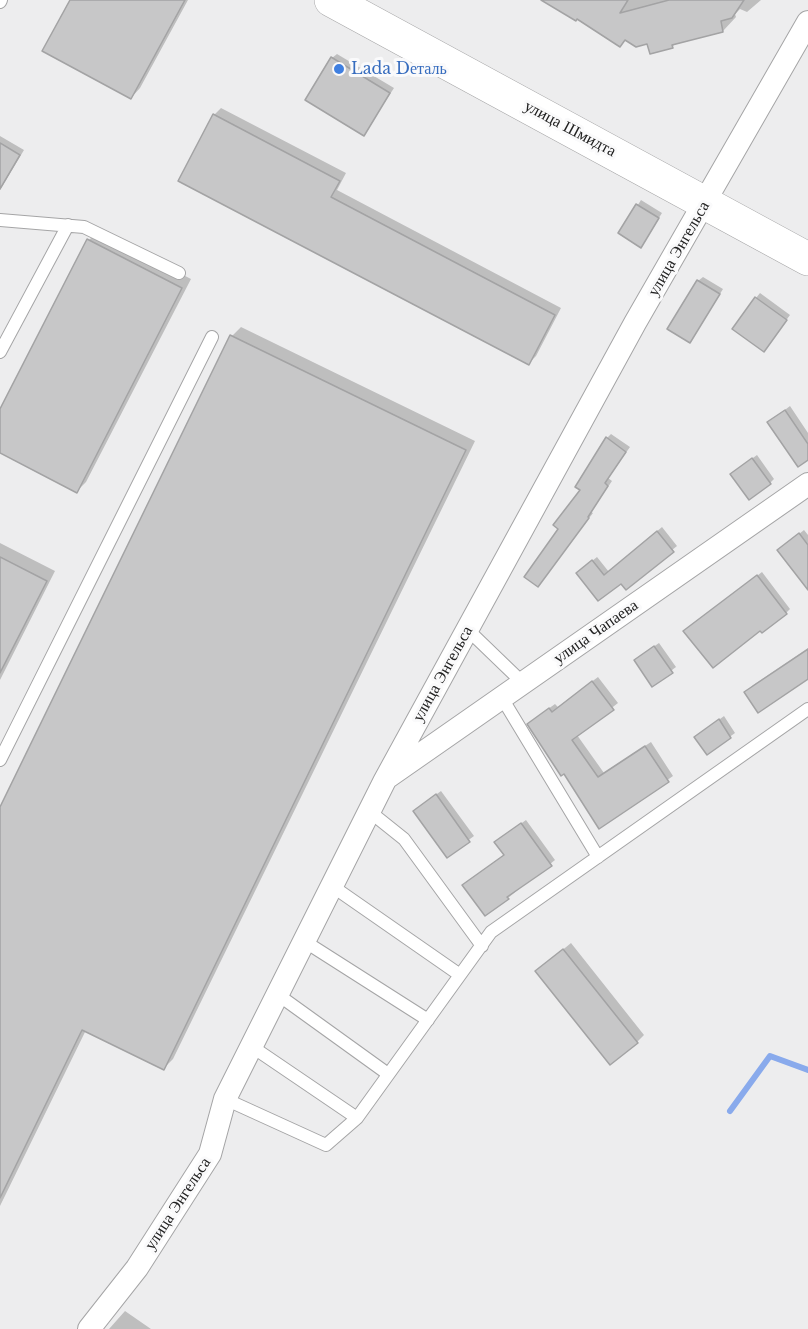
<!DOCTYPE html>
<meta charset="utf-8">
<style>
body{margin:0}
canvas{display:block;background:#ededee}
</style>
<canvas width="808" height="1329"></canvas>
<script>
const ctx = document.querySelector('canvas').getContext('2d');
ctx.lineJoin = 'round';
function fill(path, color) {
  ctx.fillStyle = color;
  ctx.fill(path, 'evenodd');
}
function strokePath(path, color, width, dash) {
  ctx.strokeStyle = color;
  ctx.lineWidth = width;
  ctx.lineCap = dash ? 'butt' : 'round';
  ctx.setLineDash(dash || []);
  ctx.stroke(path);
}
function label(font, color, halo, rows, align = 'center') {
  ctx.font = font + ' "Libre Baskerville",serif';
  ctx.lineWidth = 6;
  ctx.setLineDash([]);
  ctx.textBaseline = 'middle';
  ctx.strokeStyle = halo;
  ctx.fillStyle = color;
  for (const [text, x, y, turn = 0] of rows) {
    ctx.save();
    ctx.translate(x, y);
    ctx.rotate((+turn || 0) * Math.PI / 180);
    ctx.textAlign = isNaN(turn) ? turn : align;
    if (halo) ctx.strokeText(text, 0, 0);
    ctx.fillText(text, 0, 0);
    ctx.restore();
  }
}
fill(new Path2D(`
 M72 0H188L140 88 131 98Z
 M544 0H761L747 12 740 9 735 14 736 17 723 31 676 43 672 47 626 39 620 45 577 18Z
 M337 54 394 88 364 134 332 58Z
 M221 108 346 173 337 190 561 308 536 356 529 363 214 115Z
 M0 136 24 150 0 190Z
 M641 200 662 213 641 246 620 233Z
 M98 231 191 279 86 482 77 491 0 452V412L89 240Z
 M703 277 723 289 694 336 698 281Z
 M760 293 790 315 768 345 756 298Z
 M241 327 475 441 173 1059 164 1068 86 1030 0 1206V811L232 336Z
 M790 406 808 433V458L769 422Z
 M611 434 630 447 608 478 612 481 591 512 593 513 542 580 560 528 607 438Z
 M757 455 774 479 770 483 736 470Z
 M662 527 677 546 626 587 621 582 582 569 597 557 609 572Z
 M804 530 808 535V587L784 546Z
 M0 543 55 571 0 680Z
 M762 572 790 609 786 613 685 631Z
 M659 643 676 667 652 685 640 656Z
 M808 648V677L746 692 753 685Z
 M598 677 618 703 577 735 604 773 651 742 673 776 629 807 534 719 555 704 558 707Z
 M724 716 735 733 707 753 696 737Z
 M441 791 474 836 447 856 419 807Z
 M526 820 555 860 508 898 468 881 505 854 501 838Z
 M571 943 644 1035 637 1042 537 971Z
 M125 1311 151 1329H109Z`), '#0003');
strokePath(new Path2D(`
 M730 1111 770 1056 808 1070`), '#89aaec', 6);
const building = new Path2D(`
 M70 0H185L131 99 42 51Z
 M541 0H628L620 13 669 0H744L732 18 721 21 723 32 672 45 673 48 650 54 647 44 636 47 625 40 620 47 577 19 576 21Z
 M331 57 390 93 364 136 305 100Z
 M213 114 340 181 331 197 555 315 529 365 178 181Z
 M0 143 20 155 0 189Z
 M636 204 659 218 641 248 618 233Z
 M87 239 182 288 77 493 0 453V409Z
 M697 280 720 294 690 343 667 329Z
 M755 297 787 320 764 352 732 329Z
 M230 335 466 450 164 1070 82 1030 0 1198V807Z
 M785 410 808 444V460L798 467 767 422Z
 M606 437 626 452 605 483 608 486 588 517 589 518 538 587 524 577 558 529 553 525 580 490 575 487Z
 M752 458 771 484 749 500 730 474Z
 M657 531 674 552 626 590 621 584 598 601 576 573 592 560 604 575Z
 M799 533 808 545V590L777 550Z
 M0 557 47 581 0 673Z
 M757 575 787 614 762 633 760 631 713 668 683 631Z
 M654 646 673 673 652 687 634 660Z
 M808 649V679L758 713 744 692Z
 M592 681 614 710 572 740 598 777 645 746 669 782 599 829 564 774 561 776 527 724 549 708 552 712Z
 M719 719 731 738 707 755 694 737Z
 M436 794 470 842 447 858 413 811Z
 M521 823 552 866 507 897 509 899 485 916 462 885 504 855 494 842Z
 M563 949 638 1043 610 1065 535 971Z`);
fill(building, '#c7c7c8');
strokePath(building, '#a3a3a4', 1.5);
const lane = new Path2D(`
 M0 2 1 0
 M0 220 84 227 179 273
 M0 352 68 225
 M467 629 523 683
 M502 698 598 857
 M0 760 212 337
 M369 811 404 839 482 946
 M332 886 460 975
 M304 941 428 1020
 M277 994 388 1074
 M251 1046 357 1118
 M225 1099 326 1145 357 1118 491 932 808 709`);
const street = new Path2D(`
 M388 777 808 484
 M89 1329 137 1268 210 1154 225 1099 385 780 635 323 808 22`);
const secondary = new Path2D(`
 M331 0 808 259`);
strokePath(lane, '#a5a5a6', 14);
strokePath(street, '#a5a5a6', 24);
strokePath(secondary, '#a5a5a6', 34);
strokePath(lane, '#fff', 12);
strokePath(street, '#fff', 22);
strokePath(secondary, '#fff', 33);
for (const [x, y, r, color] of [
 [339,69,6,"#3f7fe0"]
]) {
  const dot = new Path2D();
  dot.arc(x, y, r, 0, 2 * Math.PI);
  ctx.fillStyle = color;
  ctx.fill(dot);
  strokePath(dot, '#fafafb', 2);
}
label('16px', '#366cbe', '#fafafb', [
 ["Lada Dеталь",351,69]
], 'left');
label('16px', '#212121', '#fafafb', [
 ["улица Шмидта",570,129,28],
 ["улица Энгельса",679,249,-60],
 ["улица Чапаева",596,632,-35],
 ["улица Энгельса",443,674,-61],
 ["улица Энгельса",178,1204,-57]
]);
</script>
